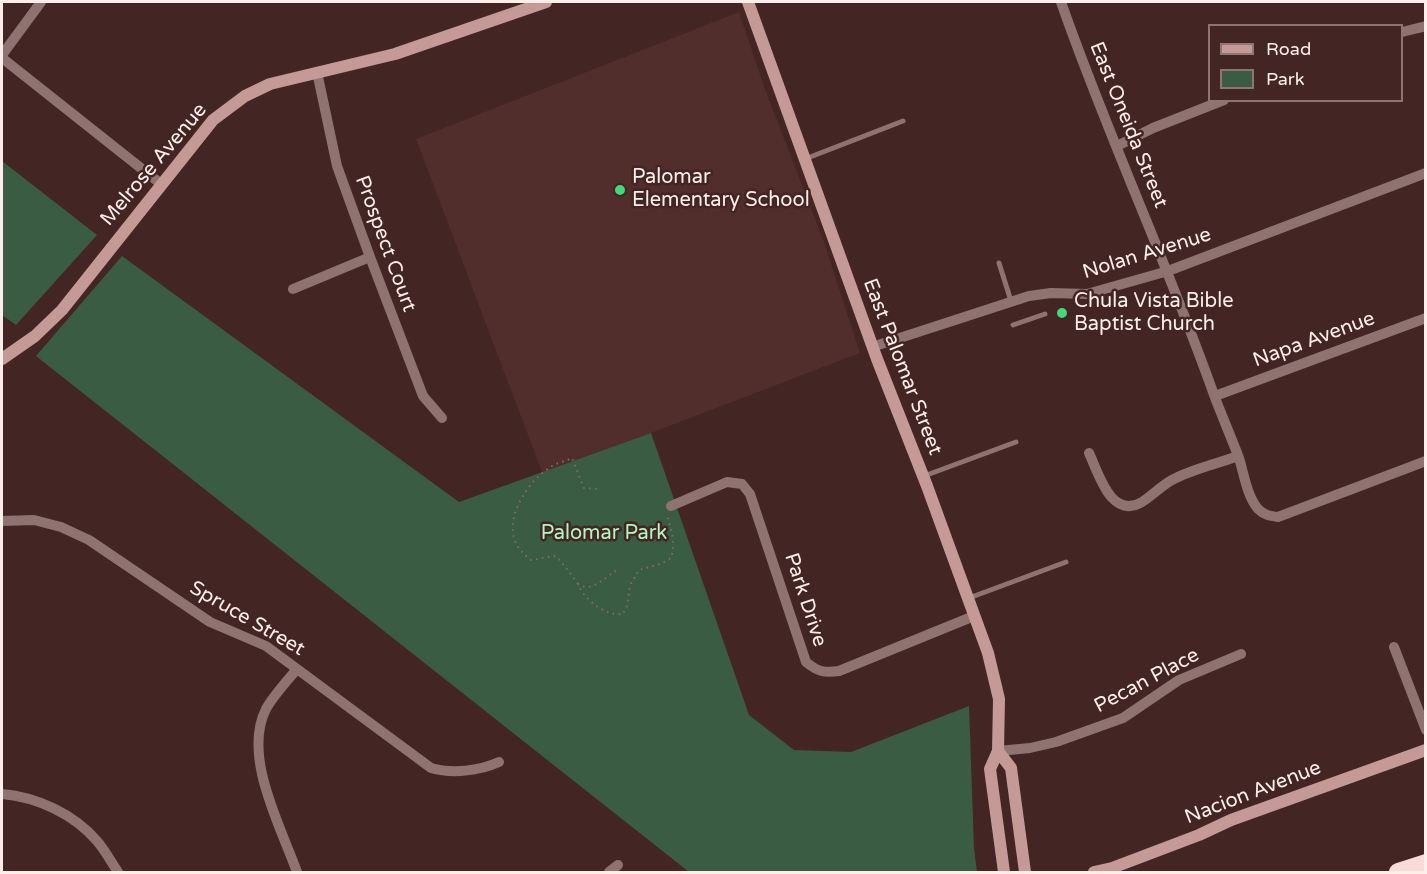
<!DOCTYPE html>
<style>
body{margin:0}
#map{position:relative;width:1427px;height:874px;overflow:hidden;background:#432524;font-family:"Varela Round",sans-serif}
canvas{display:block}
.frame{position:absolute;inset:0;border:3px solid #fdedeb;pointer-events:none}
.legend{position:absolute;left:1208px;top:24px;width:195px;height:78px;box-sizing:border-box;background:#432524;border:2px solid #8d7574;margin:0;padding:8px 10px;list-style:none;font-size:18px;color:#fdedeb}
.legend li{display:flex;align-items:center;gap:12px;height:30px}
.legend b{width:30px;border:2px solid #8d7574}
</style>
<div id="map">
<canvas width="1427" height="874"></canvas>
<div class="frame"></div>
<ul class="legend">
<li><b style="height:8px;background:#c49996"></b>Road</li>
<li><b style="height:16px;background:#395c42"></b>Park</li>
</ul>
</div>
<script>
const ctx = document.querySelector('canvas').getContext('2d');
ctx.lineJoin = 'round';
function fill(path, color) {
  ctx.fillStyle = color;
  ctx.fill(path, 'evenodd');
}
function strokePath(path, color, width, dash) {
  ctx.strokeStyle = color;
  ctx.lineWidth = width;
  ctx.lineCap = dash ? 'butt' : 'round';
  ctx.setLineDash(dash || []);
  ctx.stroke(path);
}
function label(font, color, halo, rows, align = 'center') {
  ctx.font = font + ' "Varela Round",sans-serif';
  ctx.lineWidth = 5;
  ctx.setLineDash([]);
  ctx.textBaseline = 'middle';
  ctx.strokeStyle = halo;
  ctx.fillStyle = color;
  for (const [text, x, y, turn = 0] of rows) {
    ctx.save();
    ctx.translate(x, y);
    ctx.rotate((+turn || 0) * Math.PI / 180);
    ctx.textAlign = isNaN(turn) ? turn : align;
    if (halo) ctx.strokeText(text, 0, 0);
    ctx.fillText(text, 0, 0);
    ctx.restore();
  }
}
fill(new Path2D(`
 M739 12 765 89 824 242 860 353 651 433 542 472 416 139Z`), '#512d2b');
fill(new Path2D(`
 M2 161 97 235 16 325 2 315Z
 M122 256 459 502 651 433 749 715 794 750 851 752 969 706 974 848 977 872H689L36 356Z`), '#395c42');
strokePath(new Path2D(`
 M616 571C603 578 593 593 578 584 584 600 607 617 623 614L627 606 630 585 639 570 660 564 671 558C676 542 671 530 667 515
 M578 584 560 560 554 556 531 560C525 555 519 550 516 543 503 516 531 477 554 465 560 462 566 461 572 458L584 488 597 489`), '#846b6a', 2, [1.5, 4.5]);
strokePath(new Path2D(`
 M805 159 903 121
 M999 263 1011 301
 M1013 325 1045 314
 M924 476 1016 442
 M969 598 1066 562`), '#8e7371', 5);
strokePath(new Path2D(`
 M1061 2C1107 134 1167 262 1214 395 1222 416 1231 437 1239 458 1244 474 1247 496 1258 509 1264 515 1270 516 1278 517L1426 461
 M1402 32 1426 26
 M2 55 41 2
 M2 58 161 184
 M317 72 337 166 370 257 423 396 442 418
 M1117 146 1153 128 1224 100
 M293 289 370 257
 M872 347 1029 296 1051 293 1087 294 1168 271 1426 173
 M1215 396 1426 318
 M1089 453C1099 474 1111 520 1142 502 1152 496 1161 486 1172 480 1192 469 1217 464 1238 456
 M671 506 727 482 742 484 750 494 806 662C818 672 824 673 839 671L974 616
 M2 521 34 520 61 527 89 540 210 622 266 646 431 768C452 774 479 771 499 762
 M1394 647 1426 730
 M998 751 1030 748 1056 742 1123 718 1179 680 1241 654
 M2 794C37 797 74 814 97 841 105 850 111 862 118 872
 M297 872C281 827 242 756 266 709 274 695 287 681 297 669
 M609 872 618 865`), '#8e7371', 10);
strokePath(new Path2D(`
 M748 2 877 359 927 486 988 653 999 699 998 751 990 769 1004 872
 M2 359 35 336 62 310 213 120 245 96 270 84 395 54 546 2
 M998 751 1011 768 1025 872
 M1094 872 1112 868 1199 835 1231 820 1426 750`), '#c49996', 12);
strokePath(new Path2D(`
 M1398 872 1426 863`), '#f8dcda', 18);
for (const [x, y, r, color] of [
 [620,190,6,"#46d77a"],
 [1062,313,6,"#46d77a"]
]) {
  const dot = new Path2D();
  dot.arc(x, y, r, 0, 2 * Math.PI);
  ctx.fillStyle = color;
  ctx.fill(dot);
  strokePath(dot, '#432524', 2);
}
label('20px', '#fdedeb', '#432524', [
 ["East Oneida Street",1128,125,68],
 ["Melrose Avenue",154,165,-50],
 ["Prospect Court",385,244,70],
 ["Nolan Avenue",1147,254,-17],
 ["Napa Avenue",1314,340,-20],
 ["East Palomar Street",902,367,69],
 ["Park Drive",805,600,72],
 ["Spruce Street",247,619,30],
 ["Pecan Place",1147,681,-28],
 ["Nacion Avenue",1253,793,-21]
]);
label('20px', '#fdedeb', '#432524', [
 ["Palomar",632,178],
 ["Elementary School",632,201],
 ["Chula Vista Bible",1074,302],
 ["Baptist Church",1074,325]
], 'left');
label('20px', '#aef8c0', '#432524', [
 ["Palomar Park",604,534]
]);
</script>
